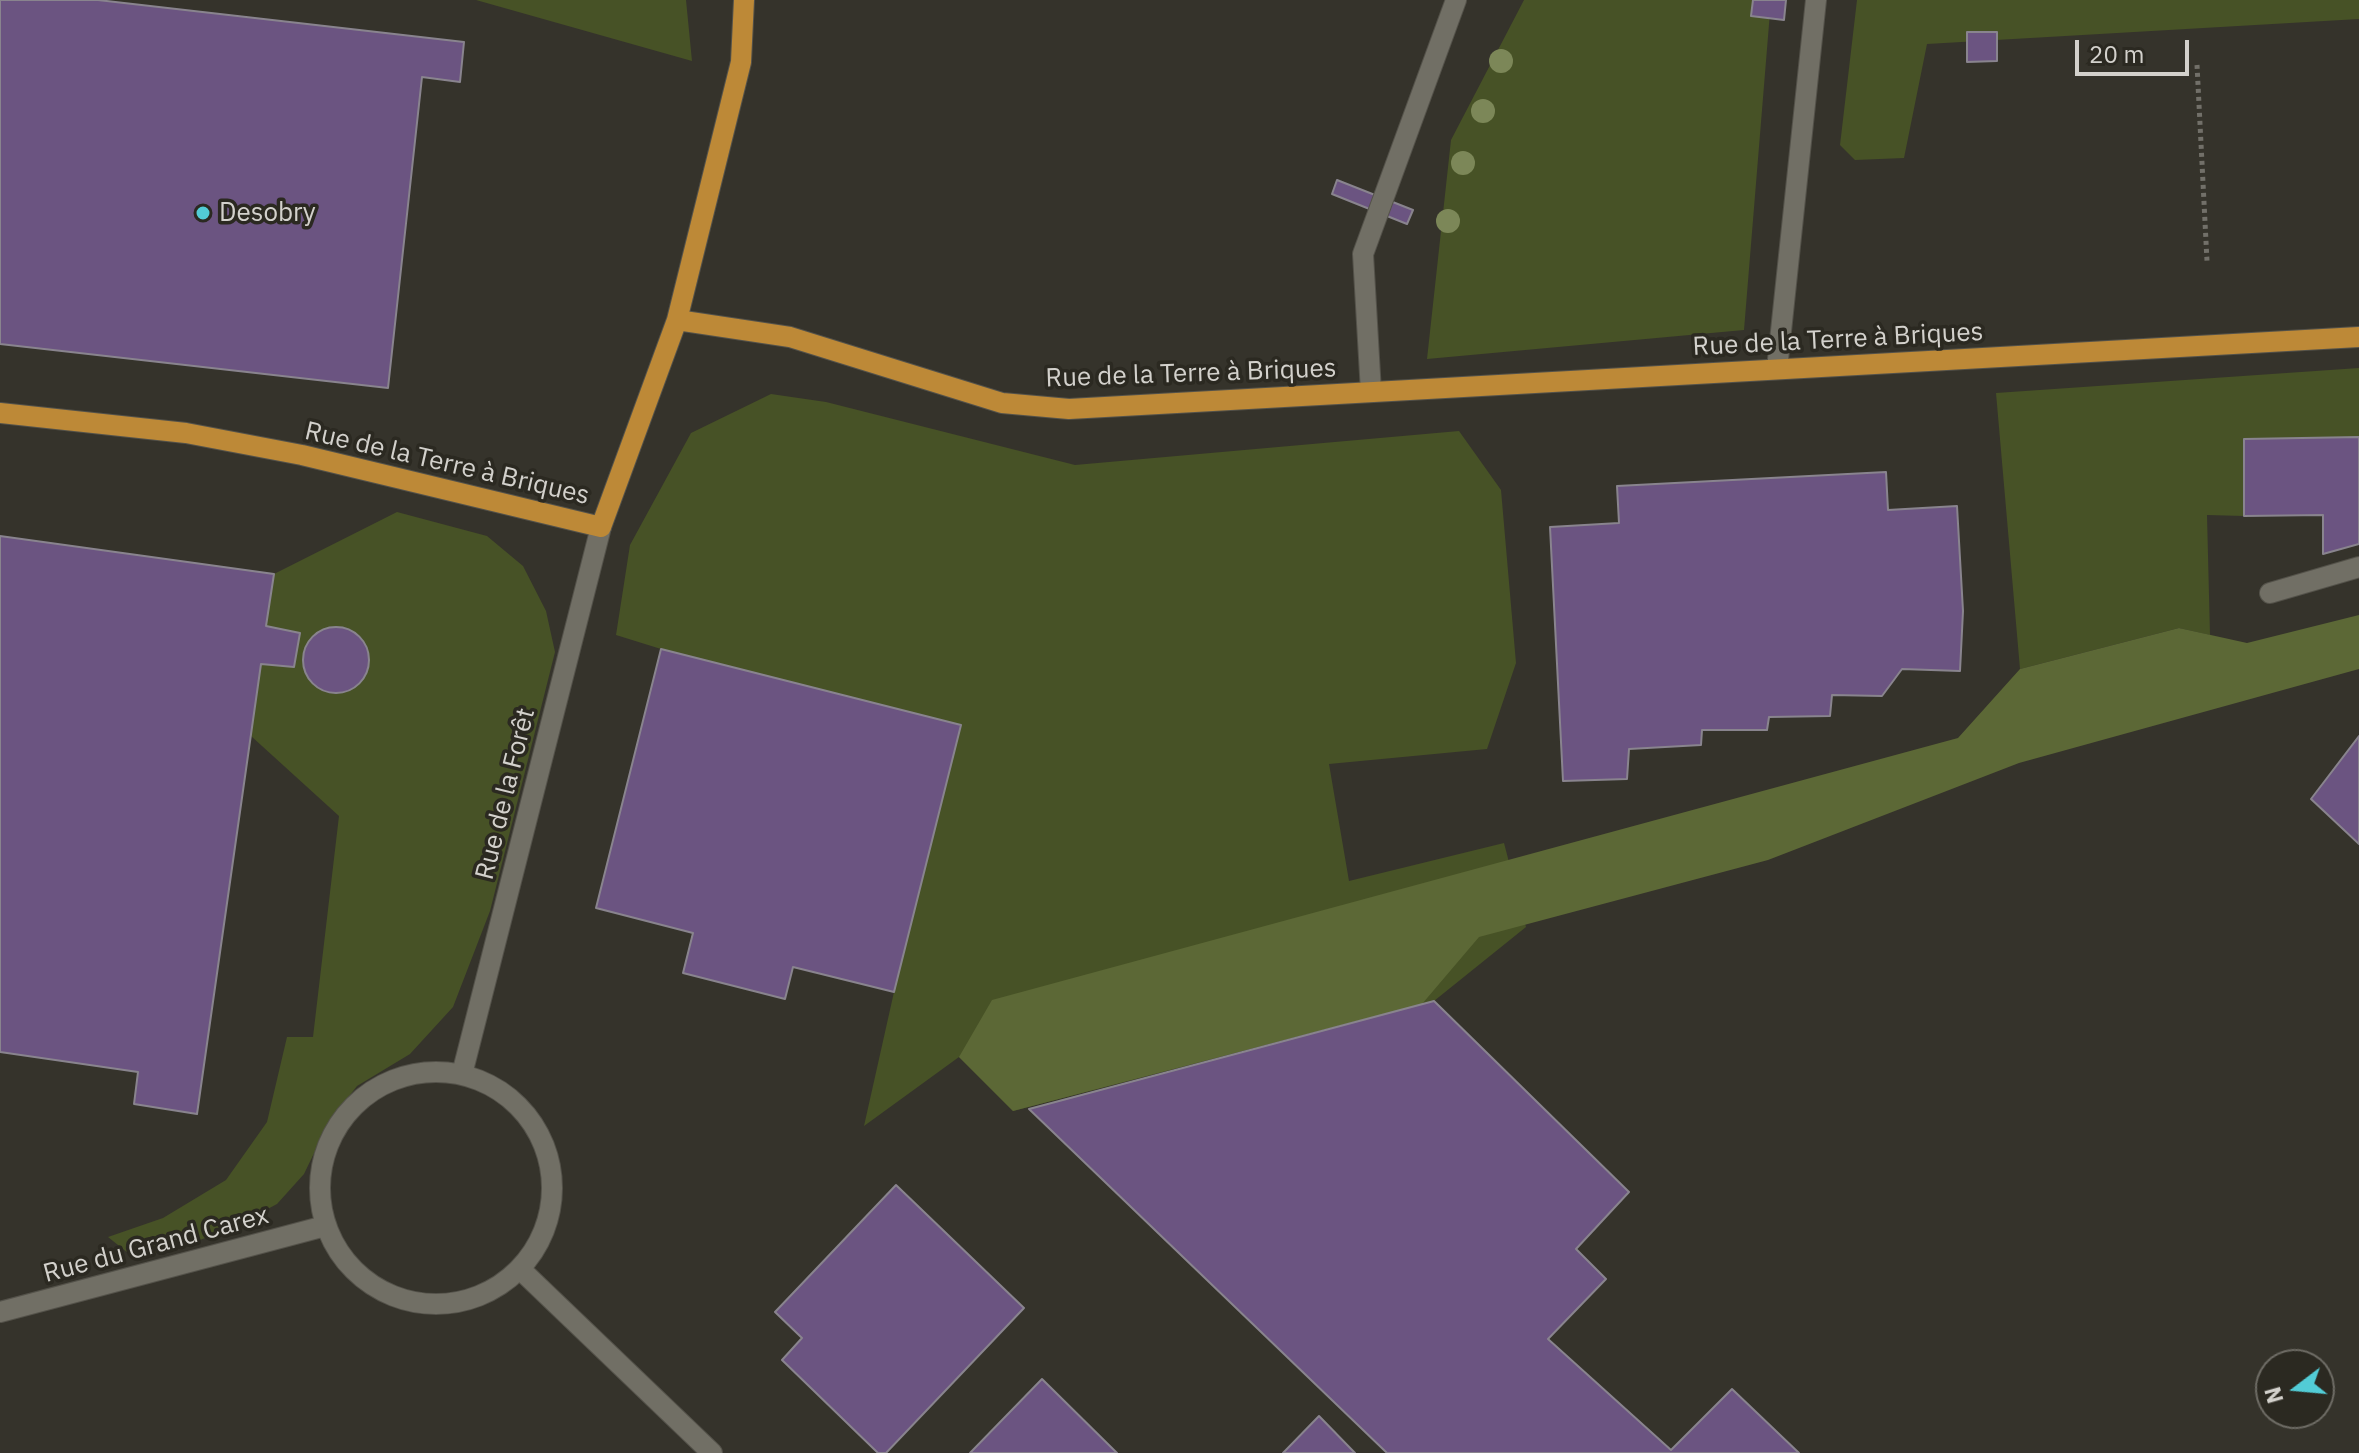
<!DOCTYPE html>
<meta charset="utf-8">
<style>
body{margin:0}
#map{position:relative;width:2359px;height:1453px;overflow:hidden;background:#35332b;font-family:"IBM Plex Sans",sans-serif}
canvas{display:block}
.north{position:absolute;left:2255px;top:1349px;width:80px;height:80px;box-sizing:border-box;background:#2b2921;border:2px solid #6e6c65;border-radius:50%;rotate:254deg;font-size:22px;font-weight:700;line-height:32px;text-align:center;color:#d3d1cc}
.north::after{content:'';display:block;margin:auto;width:28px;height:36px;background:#52ccd6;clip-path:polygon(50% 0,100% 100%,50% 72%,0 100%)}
.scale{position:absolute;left:2075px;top:40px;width:114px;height:36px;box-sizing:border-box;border:4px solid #d3d1cc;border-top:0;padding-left:10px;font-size:24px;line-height:28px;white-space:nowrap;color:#d3d1cc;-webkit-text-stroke:6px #2b2921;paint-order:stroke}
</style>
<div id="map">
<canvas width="2359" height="1453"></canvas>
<div class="north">N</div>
<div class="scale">20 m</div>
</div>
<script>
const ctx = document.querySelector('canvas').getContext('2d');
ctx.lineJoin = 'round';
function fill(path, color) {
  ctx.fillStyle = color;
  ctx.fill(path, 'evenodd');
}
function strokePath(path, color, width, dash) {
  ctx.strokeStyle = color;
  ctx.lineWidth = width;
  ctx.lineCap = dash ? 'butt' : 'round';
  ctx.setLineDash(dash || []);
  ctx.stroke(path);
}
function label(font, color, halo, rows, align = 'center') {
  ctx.font = font + ' "IBM Plex Sans",sans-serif';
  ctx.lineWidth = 7;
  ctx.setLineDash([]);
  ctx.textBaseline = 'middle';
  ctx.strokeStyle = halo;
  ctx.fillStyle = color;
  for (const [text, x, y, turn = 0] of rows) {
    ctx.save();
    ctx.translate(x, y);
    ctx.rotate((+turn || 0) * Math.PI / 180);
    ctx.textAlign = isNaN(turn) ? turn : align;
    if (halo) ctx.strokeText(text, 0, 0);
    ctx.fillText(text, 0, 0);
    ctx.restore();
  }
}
fill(new Path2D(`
 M476 0H686L692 61Z
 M1524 0H1771L1744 330 1427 359 1451 140Z
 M1857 0H2359V19L1927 44 1904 158 1855 160 1840 145Z
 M2359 368V437L2245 439 2244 516 2207 515 2210 635 2179 628 2020 669 1996 393Z
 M771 394 826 402 1075 465 1459 431 1501 490 1516 663 1487 749 1329 764 1349 881 1504 843 1526 927 1434 1001 1013 1111 959 1057 864 1126 894 992 961 725 661 649 616 635 630 545 691 433Z
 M397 512 487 536 523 566 546 611 555 652 490 911 453 1007 410 1054 357 1086 329 1122 304 1174 277 1204 230 1229 175 1249 133 1257 108 1237 163 1218 226 1180 267 1122 287 1037H313L339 816 251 736 261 664 294 667 300 633 266 626 274 574Z`), '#475226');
fill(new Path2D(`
 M2359 615V669L2019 763 1768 860 1479 937 1422 1004 1013 1111 959 1057 992 1000 1958 738 2020 669 2179 628 2247 643Z`), '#5c6836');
const building = new Path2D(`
 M0 0H98L464 42 460 82 422 77 388 388 0 344Z
 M1753 0H1786L1784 20 1751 16Z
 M1967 32H1997V61L1967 62Z
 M1337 180 1413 210 1407 224 1332 194Z
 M2359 437V544L2323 554V515L2244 516V439Z
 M1886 472 1888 510 1957 506 1963 611 1960 671 1902 669 1882 696 1832 695 1830 716 1769 717 1767 730H1702L1701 745 1629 749 1627 779 1563 781 1550 527 1619 523 1617 486Z
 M0 536 274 574 266 626 300 633 294 667 261 664 197 1114 134 1104 138 1072 0 1052Z
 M303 660a33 33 0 1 1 66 0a33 33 0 1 1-66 0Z
 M661 649 961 725 894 992 793 967 785 999 683 973 693 933 596 908Z
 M2359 736V844L2311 799Z
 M1434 1001 1629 1192 1576 1249 1606 1279 1548 1339 1671 1450 1732 1389 1799 1453H1387L1029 1109Z
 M896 1185 1024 1308 886 1453H878L782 1360 802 1338 775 1312Z
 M1042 1379 1117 1453H970Z
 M1319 1416 1355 1453H1283Z`);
fill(building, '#6b5481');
strokePath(building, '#89848e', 2);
const minor = new Path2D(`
 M1777 369 1816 0
 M1371 392 1363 254 1456 0
 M2270 593 2359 567
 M320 1188a116 116 0 1 1 232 0a116 116 0 1 1-232 0Z
 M462 1074 601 527
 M520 1269 712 1453
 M0 1312 325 1226`);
const major = new Path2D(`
 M677 320 790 337 1002 403 1069 409 2359 337
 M0 413 186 433 302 455 601 527 677 320 741 62 744 0`);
strokePath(minor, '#54524a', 22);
strokePath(major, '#54524a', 22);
strokePath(new Path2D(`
 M2197 65 2207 261`), '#727069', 5, [4, 4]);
strokePath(minor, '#716f65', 20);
strokePath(major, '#bd8937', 20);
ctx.fillStyle = '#7c8758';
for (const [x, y] of [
 [1501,61],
 [1483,111],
 [1463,163],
 [1448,221]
]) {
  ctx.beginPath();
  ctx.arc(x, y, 12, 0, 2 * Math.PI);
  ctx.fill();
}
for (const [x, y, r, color] of [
 [203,213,8,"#52ccd6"]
]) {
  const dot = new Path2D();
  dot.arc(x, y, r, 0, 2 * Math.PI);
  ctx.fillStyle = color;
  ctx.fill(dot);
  strokePath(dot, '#2b2921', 3);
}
label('26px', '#d3d1cc', '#2b2921', [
 ["Desobry",219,213]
], 'left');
label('26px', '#d3d1cc', '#2b2921', [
 ["Rue de la Terre à Briques",1838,340,-3],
 ["Rue de la Terre à Briques",1191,374,-2],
 ["Rue de la Terre à Briques",447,464,13],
 ["Rue de la Forêt",506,794,-76],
 ["Rue du Grand Carex",156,1245,-15]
]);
</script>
